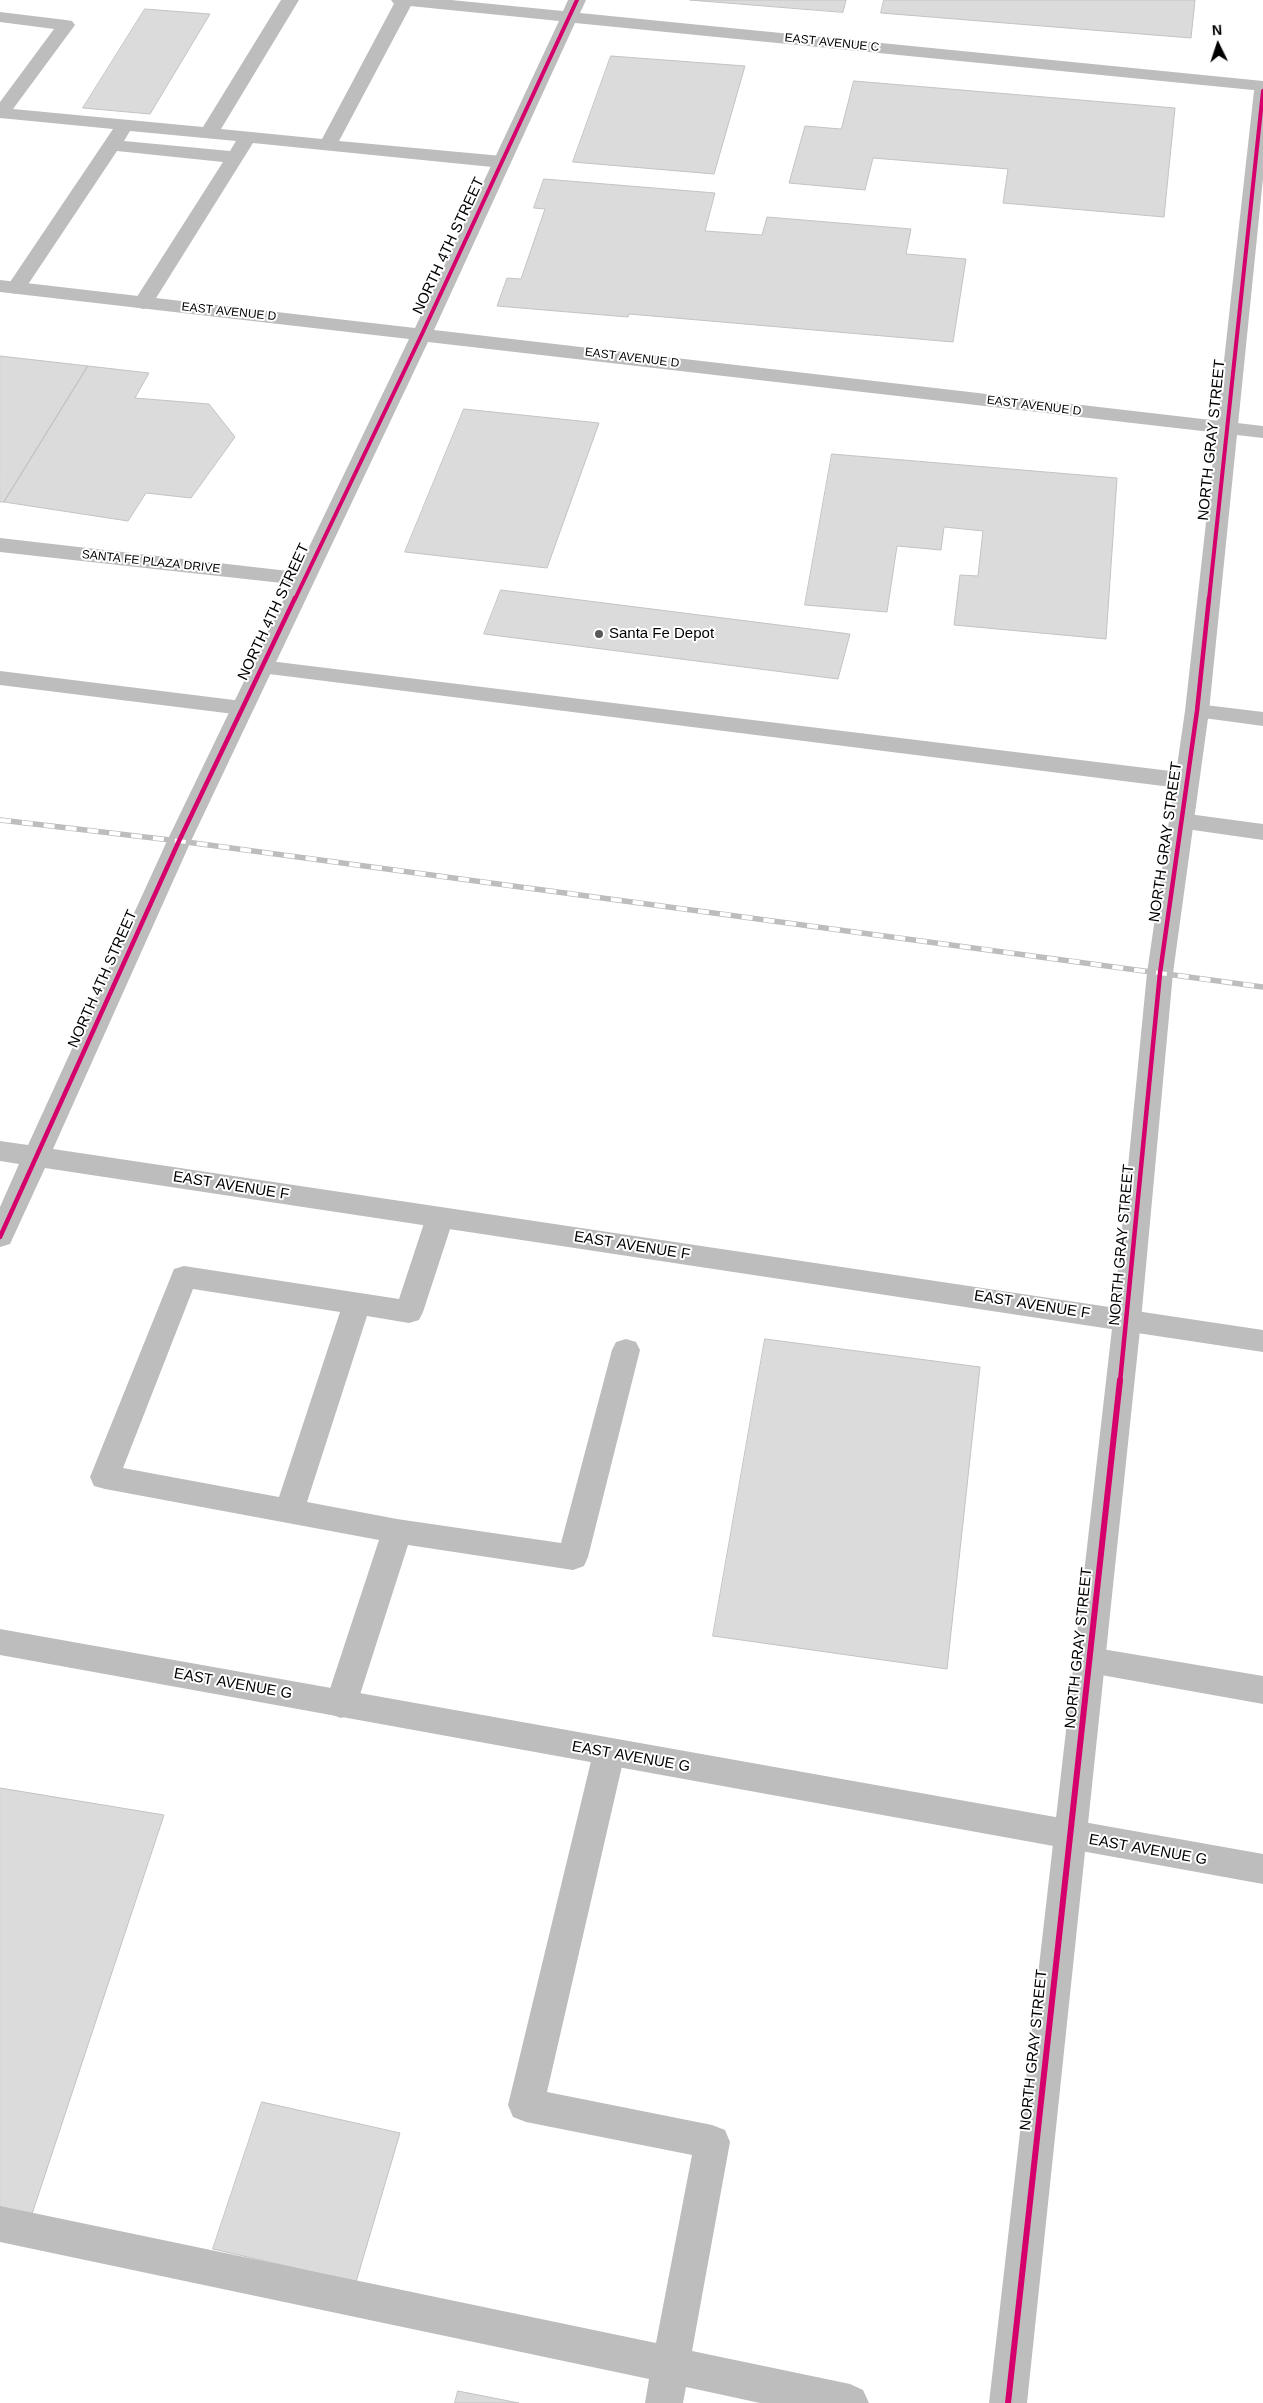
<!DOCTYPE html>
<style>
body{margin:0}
#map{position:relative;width:1263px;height:2403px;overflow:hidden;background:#fff;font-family:Arial,sans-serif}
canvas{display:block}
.north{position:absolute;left:1193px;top:20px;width:50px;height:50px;-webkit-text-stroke:4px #fff;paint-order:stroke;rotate:356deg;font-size:14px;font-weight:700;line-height:20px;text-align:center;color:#000}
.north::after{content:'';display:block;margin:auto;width:18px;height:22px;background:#000;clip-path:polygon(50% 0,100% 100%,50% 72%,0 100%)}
</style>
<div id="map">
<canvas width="1263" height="2403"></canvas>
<div class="north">N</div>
</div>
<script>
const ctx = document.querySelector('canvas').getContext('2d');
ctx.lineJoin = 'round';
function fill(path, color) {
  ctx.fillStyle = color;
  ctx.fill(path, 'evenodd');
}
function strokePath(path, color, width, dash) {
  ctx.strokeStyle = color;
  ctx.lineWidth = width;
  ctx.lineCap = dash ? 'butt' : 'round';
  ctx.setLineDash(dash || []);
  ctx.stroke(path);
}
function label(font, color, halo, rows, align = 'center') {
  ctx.font = font + ' Arial,sans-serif';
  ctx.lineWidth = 4;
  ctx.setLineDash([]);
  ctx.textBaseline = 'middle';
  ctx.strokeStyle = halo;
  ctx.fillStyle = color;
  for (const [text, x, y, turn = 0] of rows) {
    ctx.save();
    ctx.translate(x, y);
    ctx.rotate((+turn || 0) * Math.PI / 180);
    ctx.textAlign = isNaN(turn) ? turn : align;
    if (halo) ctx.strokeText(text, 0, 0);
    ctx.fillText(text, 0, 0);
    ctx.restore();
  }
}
const building = new Path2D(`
 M690 0H846L843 12Z
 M884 0H1195L1191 38 881 13Z
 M145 9 210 14 150 114 83 108Z
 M611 56 745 66 714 174 573 162Z
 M854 81 1175 108 1164 217 1003 203 1008 169 873 158 865 190 789 183 805 126 841 129Z
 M544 179 715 193 705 231 762 235 767 217 911 229 906 254 966 259 953 342 629 314 628 317 497 306 507 278 521 279 545 209 534 208Z
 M0 356 88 366 4 502H0Z
 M88 366 149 373 135 398 209 404 235 437 191 498 146 493 128 521 4 502Z
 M464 409 599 423 547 568 405 552Z
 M832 454 1117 478 1106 639 954 625 960 575 978 576 983 531 944 527 941 550 897 546 887 612 805 605Z
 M501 590 850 634 838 679 484 634Z
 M765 1339 980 1367 947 1669 713 1636Z
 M0 1788 164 1815 32 2214 0 2208Z
 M262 2102 400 2133 356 2282 213 2249Z
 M458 2391 519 2403H455Z`);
fill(building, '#dbdbdb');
strokePath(building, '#c3c3c3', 1);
fill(new Path2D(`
 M281 0H299L221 129 322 139 396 0H414L339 141 502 156 509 158 511 162 509 166 502 168 253 143 153 303 150 307 143 309 136 307 133 303 223 162 117 151 23 292 16 294 9 292 6 288 113 129 0 118V102L54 29 0 22V12L66 20 72 21 75 25 13 109 203 127ZM130 131 236 141 230 151 124 141Z
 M261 660 1187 773 1195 776 1199 781 1195 786 1187 789 253 672 250 667 253 662Z
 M0 671 242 701 250 703 254 708 250 713 242 715 0 685Z
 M1181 813 1263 824V840L1172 827 1169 821 1172 815Z
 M440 1207 450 1210 454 1217 423 1312 419 1320 409 1323 367 1316 307 1502 397 1519 561 1543 612 1350 616 1342 626 1339 636 1342 640 1350 588 1557 584 1566 573 1570 408 1545 357 1704 352 1714 341 1718 330 1714 325 1704 379 1540 105 1489 94 1486 90 1477 174 1269 184 1266 399 1299 426 1217 430 1210ZM193 1289 340 1312 279 1497 123 1468Z
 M1090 1647 1263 1676V1704L1090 1673 1079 1669 1074 1660 1079 1651Z
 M609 1739 620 1743 625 1753 547 2092 712 2125 725 2130 730 2142 692 2351 850 2384 863 2390 869 2403H760L686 2387 683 2403H645L649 2379 0 2242V2206L656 2343 692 2155 526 2122 513 2117 508 2105 593 1753 598 1743Z`), '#bdbdbd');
fill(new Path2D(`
 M391 0H451L563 11 568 0H586L580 13 1263 81V91L575 23 434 330 1263 426V438L428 342 191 841 53 1149 1263 1330V1352L45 1168 10 1244 0 1247V1207L19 1164 0 1161V1141L28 1145 167 841 291 584 0 552V538L297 572 409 339 0 292V280L415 328 559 21 400 5 394 4Z
 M1197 704 1263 712V726L1189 716 1185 711 1189 706Z
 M0 1629 1263 1854V1884L0 1655Z`), '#bdbdbd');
fill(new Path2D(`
 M1263 86V178L1209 711 1173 973 1141 1320 1027 2403H989L1113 1320 1147 973 1185 711 1254 91 1257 87Z`), '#bdbdbd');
const rail = new Path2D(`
 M0 820 179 841 1263 987`);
strokePath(rail, '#bdbdbd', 5.5);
strokePath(rail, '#fff', 4, [11]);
strokePath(new Path2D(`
 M295 599 422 334 577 0
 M1209 599 1263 91`), '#d6006c', 4);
strokePath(new Path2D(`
 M0 1237 179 841 295 598
 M1120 1382 1160 973 1197 711 1209 598`), '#d6006c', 4.5);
strokePath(new Path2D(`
 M1008 2403 1120 1380`), '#d6006c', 6);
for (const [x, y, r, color] of [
 [599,634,5,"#595959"]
]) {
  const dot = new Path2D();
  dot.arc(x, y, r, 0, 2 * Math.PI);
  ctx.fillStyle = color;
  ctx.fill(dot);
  strokePath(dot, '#fff', 2);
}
label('12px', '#000', '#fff', [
 ["EAST AVENUE C",832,43,6],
 ["EAST AVENUE D",229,312,6],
 ["EAST AVENUE D",632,358,7],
 ["EAST AVENUE D",1034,406,7],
 ["SANTA FE PLAZA DRIVE",151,562,6]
]);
label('15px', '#000', '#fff', [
 ["NORTH 4TH STREET",449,246,-65],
 ["NORTH GRAY STREET",1212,440,-84],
 ["NORTH 4TH STREET",274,612,-65],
 ["NORTH GRAY STREET",1166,842,-82],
 ["NORTH 4TH STREET",103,979,-66],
 ["EAST AVENUE F",231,1186,9],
 ["NORTH GRAY STREET",1122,1245,-85],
 ["EAST AVENUE F",632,1246,9],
 ["EAST AVENUE F",1032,1305,9],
 ["NORTH GRAY STREET",1079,1648,-84],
 ["EAST AVENUE G",233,1684,10],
 ["EAST AVENUE G",631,1757,10],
 ["EAST AVENUE G",1148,1850,10],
 ["NORTH GRAY STREET",1034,2050,-84]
]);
label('15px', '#000', '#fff', [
 ["Santa Fe Depot",609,634]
], 'left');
</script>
